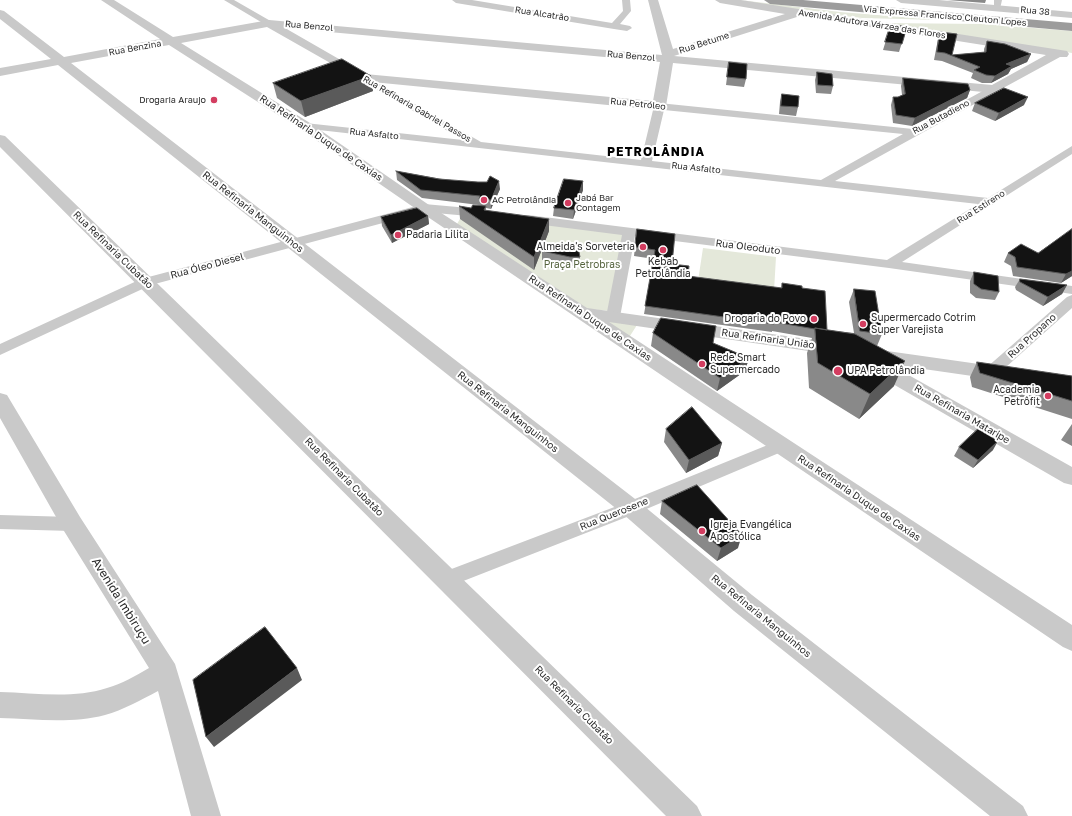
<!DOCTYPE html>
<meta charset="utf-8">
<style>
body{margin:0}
canvas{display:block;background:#fff}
</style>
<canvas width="1072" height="816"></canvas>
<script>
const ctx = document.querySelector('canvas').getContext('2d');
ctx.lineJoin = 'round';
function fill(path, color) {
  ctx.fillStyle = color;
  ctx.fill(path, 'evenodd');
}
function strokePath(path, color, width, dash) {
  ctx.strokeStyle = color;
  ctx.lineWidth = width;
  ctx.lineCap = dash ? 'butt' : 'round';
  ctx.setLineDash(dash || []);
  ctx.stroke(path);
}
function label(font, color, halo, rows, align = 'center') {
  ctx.font = font + ' "Golos Text",sans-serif';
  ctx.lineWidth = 4;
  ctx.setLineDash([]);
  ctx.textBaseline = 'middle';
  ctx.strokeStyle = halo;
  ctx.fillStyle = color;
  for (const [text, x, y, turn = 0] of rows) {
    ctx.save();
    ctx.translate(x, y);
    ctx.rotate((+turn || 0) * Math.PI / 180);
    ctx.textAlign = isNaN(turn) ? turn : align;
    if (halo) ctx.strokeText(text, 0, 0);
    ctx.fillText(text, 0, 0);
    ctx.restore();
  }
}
fill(new Path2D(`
 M740 0 840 12 940 20 862 18 811 13Z
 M883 23 982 24 1072 31V53Z
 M468 213 627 234 609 311 581 308 457 224 461 217Z
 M703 248 776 257 774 291 698 281Z
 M606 321 637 325 628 339Z`), '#e4e8da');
fill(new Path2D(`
 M224 0H234L274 23 272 25H266Z
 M452 0H472L612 23 623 11 622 0H630L631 11 620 24 630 26 632 28 627 31 614 29 456 3Z
 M994 0H1002L1000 9H994Z
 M362 74 481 142 641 160 654 106 659 103 913 129 990 87H998L999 89 998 91 835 181 988 198 1072 146V154L902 262 1072 286V294L889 268 635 236 620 317 618 320H608L606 317 622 235 528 223 522 219 524 216 528 215 887 260 978 204 301 128 300 126 301 124 305 123 463 140 358 79 357 77ZM664 110 903 134 821 180 652 161Z
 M424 204 480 209 486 213 480 217 424 212 151 285 0 355V344L141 279Z
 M1072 295V308L996 376 991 377 986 376 983 372 986 368 1067 297Z
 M780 440 786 442 788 446 786 450 637 513 448 587 441 585 438 579 441 573 625 503Z
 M0 515 72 517 78 519 81 524 78 529 72 531 0 529Z`), '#c9c9c9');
fill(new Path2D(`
 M101 0H114L173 37 269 20 662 55 648 0H658L673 49 785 14 720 3 715 0H741L1067 51 1069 54 1067 57H1060L994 93 673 63 666 106 664 109 659 110 362 81 267 27 181 43 310 123 429 205 587 308 843 344 845 349 843 354 836 355 609 322 1072 625V651L1063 647 419 211 300 129 169 45 71 63 639 502 752 595 1023 806 1028 816H990L734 611 623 514 58 65 0 76V68L51 59 0 19V10L4 11 64 57 160 39ZM800 16 1046 55 992 85 674 56ZM285 28 660 62 653 101 365 74Z
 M896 0H939L1072 12V18L901 3Z
 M0 135 5 136 697 806 702 816H666L0 147Z
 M873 349 1007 368 1010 373 1007 378 1000 380 889 364 1072 467V485L1064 483 867 369 864 364 867 360 864 355 866 350Z
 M0 393 7 395 80 517 175 664 221 816H191L158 691C141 700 123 710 105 715 71 724 34 719 0 718V692C35 693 73 699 107 688 122 684 135 676 149 668L64 531 0 418Z`), '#c9c9c9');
fill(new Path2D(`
 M764 0H803L1072 23V31L770 4Z`), '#9c9c9c');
fill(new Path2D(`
 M947 0H986L985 3Z
 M891 24 907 27 899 52 883 50Z
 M940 32 952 55 984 52V49L987 41 1031 54 1027 62 1011 69 1008 74 991 83H982L971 78 973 73 942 61 934 60 938 39Z
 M729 62 746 79 744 87 726 85Z
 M817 72 833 86 831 94 816 93 815 80Z
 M371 76 373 91 305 117 277 98 273 83Z
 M903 78 970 90 967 98 912 126 893 123 891 105 893 97H898L902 95 901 86Z
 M782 94 798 107 796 116 779 114 780 102Z
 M975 103 1024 105 995 121 972 111Z
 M396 171 500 189 491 209 486 208V210L549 231 534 270 460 219 459 206 471 208 479 205 422 198 397 180Z
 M583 181V190L573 219 553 216 554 208Z
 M428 216 429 224 392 243 382 226 381 217Z
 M637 229 672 264 688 276 781 288 782 283 802 288 827 330 854 333 849 302 854 289 882 334 877 346 894 386 859 419 809 388 807 353 812 338 772 331V332L644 314 654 259 634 256Z
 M1072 229V276L1061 283 1013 276 1011 266 1004 262 1008 253H1038Z
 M542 251 580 257 579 266H569L542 260Z
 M974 272 999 292 995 300 976 298 970 293V281Z
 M1020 279 1067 285 1062 294 1043 306 1016 290 1015 287Z
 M653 333 713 343 749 358 745 371 717 391 651 346Z
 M977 362 1072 376V419L972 387 970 377Z
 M1072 424V446L1061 440Z
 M666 429 722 443 718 456 686 473 664 442Z
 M959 447 993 450 973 468 954 456Z
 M662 501 738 548 717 561 660 514Z`), '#898989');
fill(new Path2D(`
 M1031 54 1027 62 1011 69 1008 74 991 83 995 76 1006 64Z
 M371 76 373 91 305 117 301 101Z
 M970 90 967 98 912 126 915 118Z
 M1028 97 1024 105 995 121 999 113Z
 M499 181 500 189 491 209V200Z
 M583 181V190L573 219 574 210Z
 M428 216 429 224 392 243 391 235Z
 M549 219V231L534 270V257Z
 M1072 271V276L1061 283 1066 274Z
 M1067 285 1062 294 1043 306 1048 297Z
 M749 358 745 371 717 391 720 378Z
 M905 361 894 386 859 419 870 394Z
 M998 441 993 450 973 468 978 460Z
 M722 443 718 456 686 473 689 460Z
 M742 535 738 548 717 561 721 548Z
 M297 668 302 680 214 747 206 737Z`), '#5a5a5a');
const building = new Path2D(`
 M891 24 907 27 902 44 885 42Z
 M940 32 957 34 952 55 986 52 987 41 1005 44 1031 54 1006 64 1012 66 995 76 986 75 974 70 980 67 945 53 937 52Z
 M342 59 371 76 301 101 273 83Z
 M729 62 747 64 746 79 727 77Z
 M817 72 832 74 833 86 818 85Z
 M903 78 968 84 970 90 915 118 896 115 893 97H898L905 94Z
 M1004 88 1028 97 999 113 975 103Z
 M782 94 799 96 798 107 781 106Z
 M396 171 439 179 478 182H487L490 176 499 181 491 200 479 199 480 196 421 190Z
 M564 179 583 181 574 210 554 208Z
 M473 205 486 206 484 210 549 219 534 257 459 206 471 208Z
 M417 208 428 216 391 235 381 217Z
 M637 229 675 234 672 264 689 266 688 276 782 288V283L802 286V288L825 291 827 330 815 328V329L774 322V324L645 306 655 250 635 247Z
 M1072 229V271L1066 274 1017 267 1015 257 1008 253 1021 244 1038 253Z
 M562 243 578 247 580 257H570L542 251Z
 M974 272 998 276 999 292 981 289 974 284Z
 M1020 279 1067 285 1048 297 1020 282Z
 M854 289 875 291 882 334 860 331Z
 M661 318 716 326 713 343 749 358 720 378 653 333Z
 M815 328 855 334 905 361 870 394 818 363Z
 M977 362 1072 376V401L980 373Z
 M692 407 722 443 689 460 666 429Z
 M978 429 998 441 978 460 959 447Z
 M697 485 742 535 721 548 662 501Z
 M265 627 297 668 206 737 193 680Z`);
fill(building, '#131313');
strokePath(building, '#5a5a5a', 1);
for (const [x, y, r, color] of [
 [214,100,4,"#d33d60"],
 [484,200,4,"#d33d60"],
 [568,203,4,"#d33d60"],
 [398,235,4,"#d33d60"],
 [643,247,4,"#d33d60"],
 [663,250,4,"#d33d60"],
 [814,319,4,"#d33d60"],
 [863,324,4,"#d33d60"],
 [702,364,4,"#d33d60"],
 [838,371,5,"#d33d60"],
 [1048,396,4,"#d33d60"],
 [702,531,4,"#d33d60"]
]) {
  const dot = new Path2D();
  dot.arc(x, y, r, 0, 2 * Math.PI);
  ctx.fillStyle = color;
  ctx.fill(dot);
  strokePath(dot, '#fff', 1.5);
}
label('9px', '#2c2c2c', '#fff', [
 ["Rua 38",1035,11,5],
 ["Rua Alcatrão",542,14,9],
 ["Via Expressa Francisco Cleuton Lopes",945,16,5],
 ["Avenida Adutora Várzea das Flores",872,24,9],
 ["Rua Benzol",309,26,5],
 ["Rua Betume",704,43,-18],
 ["Rua Benzina",135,48,-10],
 ["Rua Benzol",631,56,5],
 ["Rua Petróleo",638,104,6],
 ["Rua Refinaria Gabriel Passos",417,109,30],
 ["Rua Butadieno",941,117,-28],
 ["Rua Asfalto",374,134,6],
 ["Rua Asfalto",696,168,6],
 ["Rua Estireno",981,207,-32]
]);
label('9px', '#2c2c2c', '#fff', [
 ["Drogaria Araujo",206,100,"right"],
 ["Jabá Bar",576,198],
 ["Contagem",576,208],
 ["AC Petrolândia",492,200]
], 'left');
label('10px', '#2c2c2c', '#fff', [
 ["Rua Refinaria Duque de Caxias",321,138,34],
 ["Rua Refinaria Manguinhos",253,212,38],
 ["Rua Oleoduto",748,247,7],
 ["Rua Refinaria Cubatão",113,250,44],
 ["Rua Óleo Diesel",207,266,-15],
 ["Rua Refinaria Duque de Caxias",590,318,34],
 ["Rua Propano",1032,336,-42],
 ["Rua Refinaria União",768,339,8],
 ["Rua Refinaria Manguinhos",508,412,38],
 ["Rua Refinaria Mataripe",962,414,30],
 ["Rua Refinaria Cubatão",344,477,45],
 ["Rua Refinaria Duque de Caxias",859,498,34],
 ["Rua Querosene",614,514,-22],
 ["Rua Refinaria Manguinhos",761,616,39],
 ["Rua Refinaria Cubatão",574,705,45]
]);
label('10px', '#2c2c2c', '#fff', [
 ["Padaria Lilita",406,235],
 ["Almeida's Sorveteria",635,247,"right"],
 ["Kebab",663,262,"center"],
 ["Petrolândia",663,274,"center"],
 ["Supermercado Cotrim",871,318],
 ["Super Varejista",871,330],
 ["Drogaria do Povo",806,319,"right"],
 ["Rede Smart",710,358],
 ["Supermercado",710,370],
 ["UPA Petrolândia",847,371],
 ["Academia",1040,390,"right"],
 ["Petrôfit",1040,402,"right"],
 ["Igreja Evangélica",710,525],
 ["Apostólica",710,537]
], 'left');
label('10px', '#55633e', '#fff', [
 ["Praça Petrobras",582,265]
]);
ctx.letterSpacing = '1px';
label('bold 12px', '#000', '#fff', [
 ["PETROLÂNDIA",656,152]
]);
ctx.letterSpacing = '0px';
label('12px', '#2c2c2c', '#fff', [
 ["Avenida Imbiruçu",121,601,58]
]);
</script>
